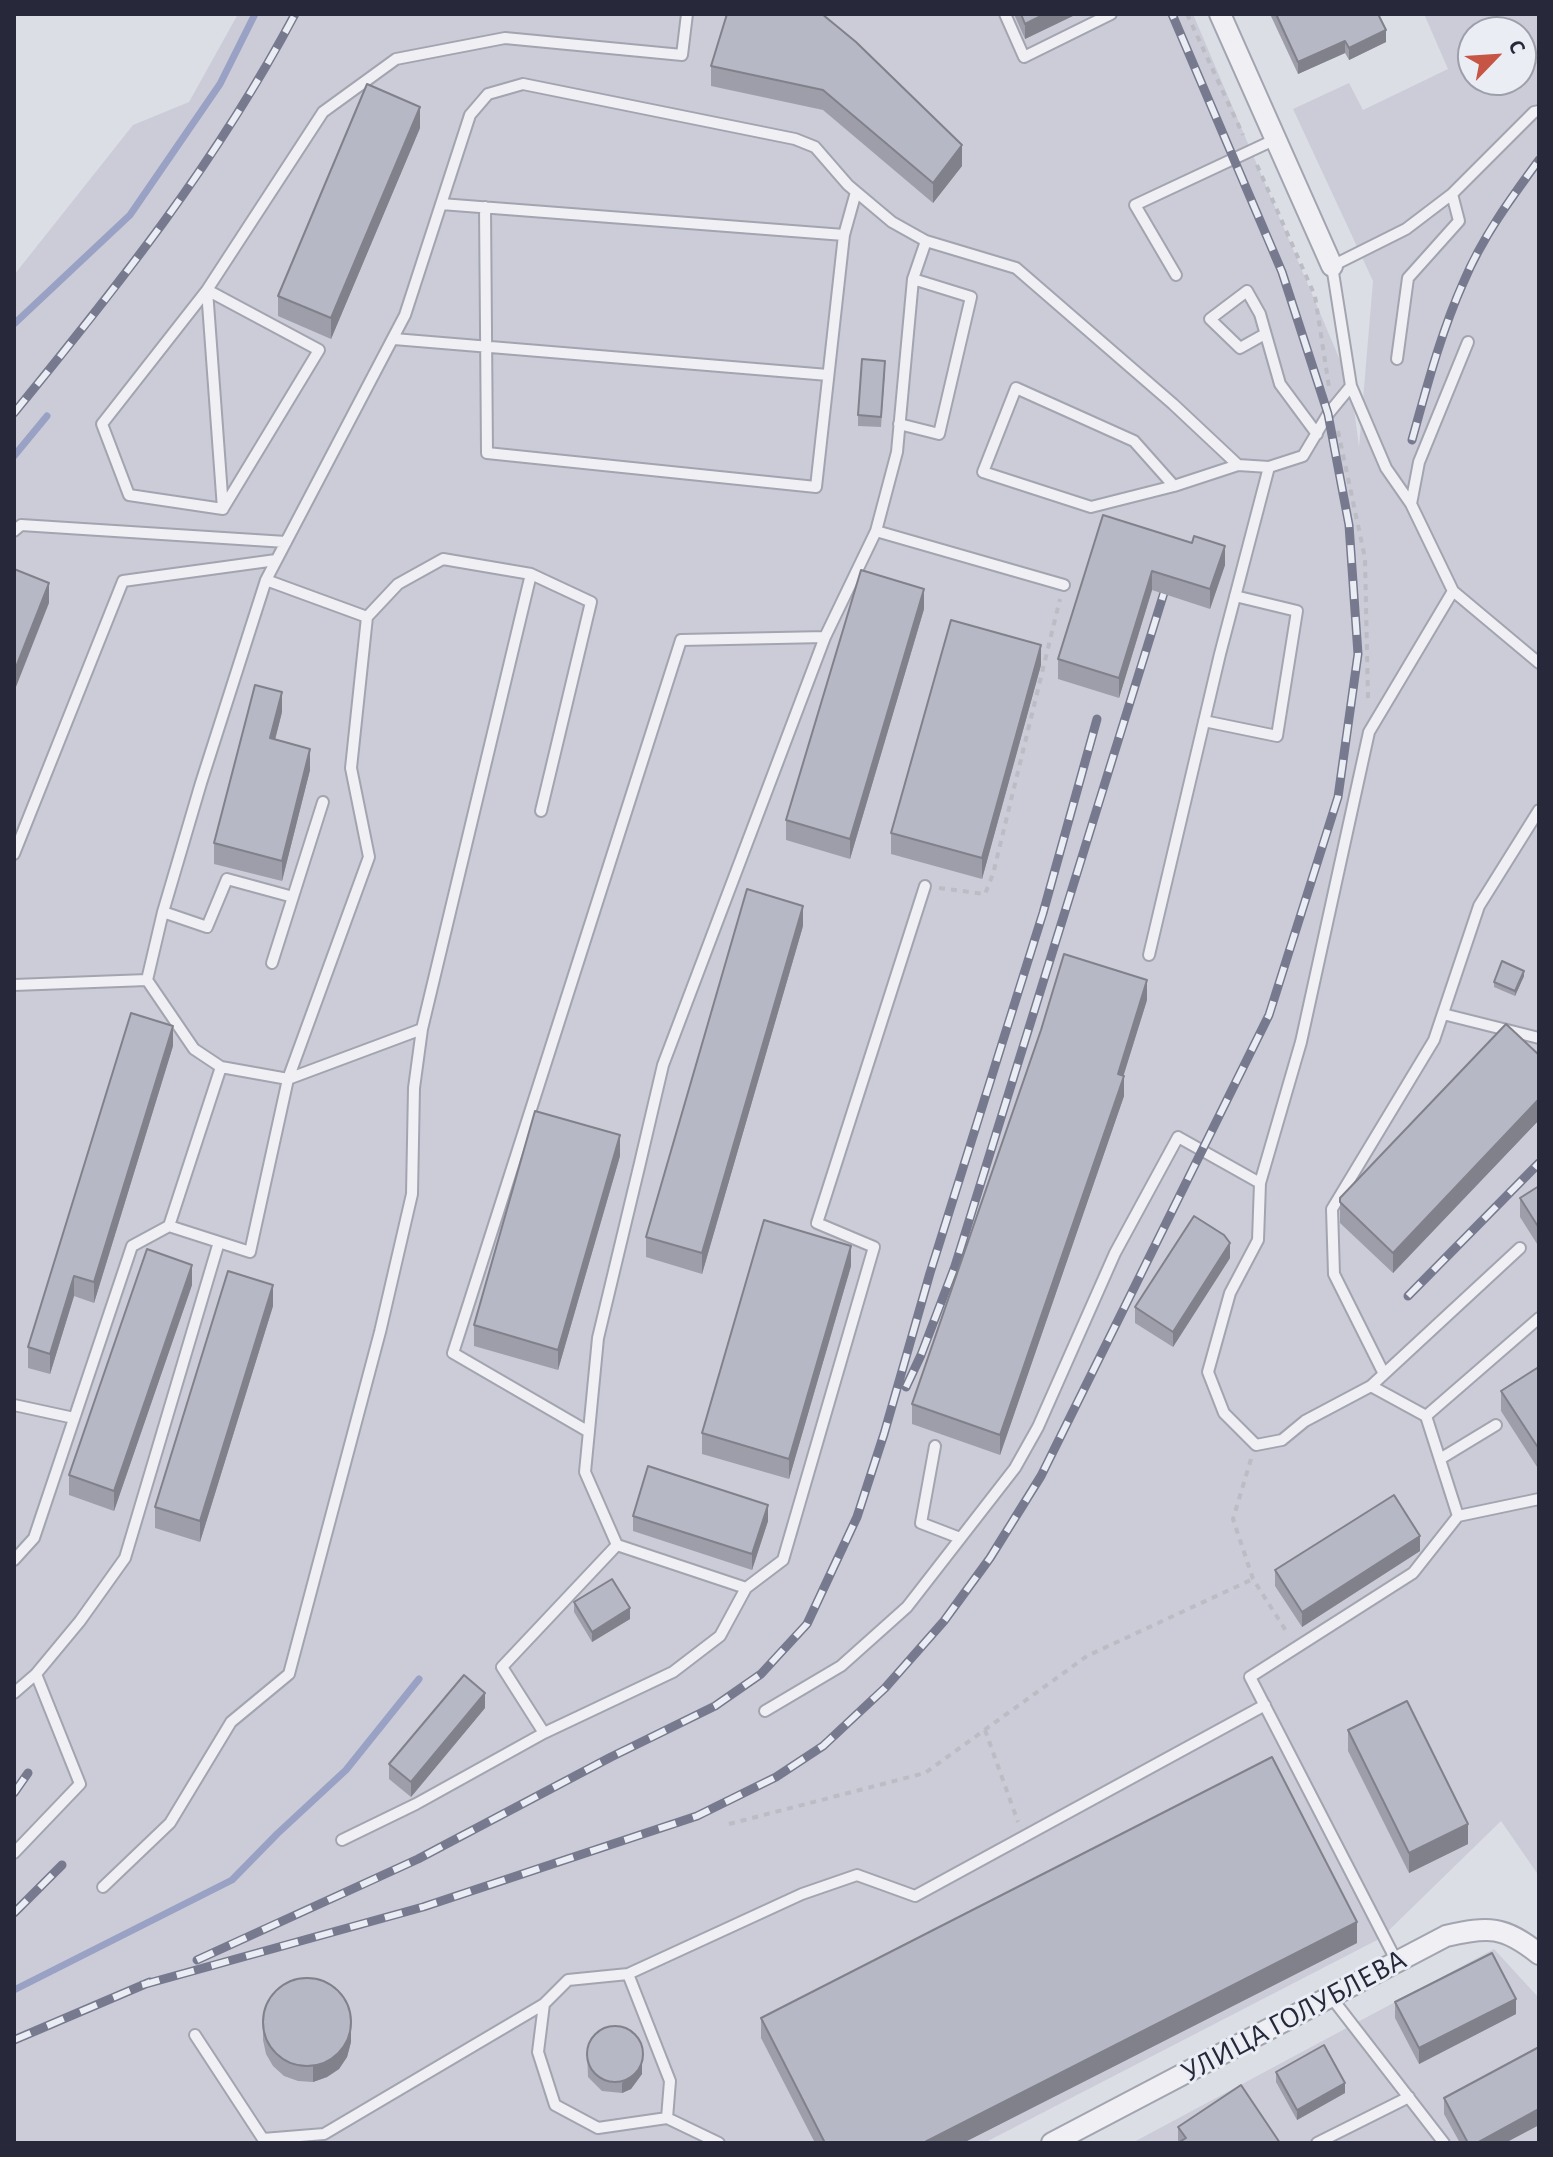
<!DOCTYPE html>
<meta charset="utf-8">
<style>
body{margin:0}
#map{position:relative;width:1553px;height:2157px;overflow:hidden;background:#dcdee6;font-family:"Alegreya Sans",sans-serif}
canvas{display:block}
.frame{position:absolute;inset:0;border:16px solid #27293b;pointer-events:none}
.north{position:absolute;left:1457px;top:16px;width:80px;height:80px;box-sizing:border-box;background:#ebedf4;border:2px solid #9d9faa;border-radius:50%;rotate:65deg;font-size:22px;font-weight:700;line-height:32px;text-align:center;color:#27293b}
.north::after{content:'';display:block;margin:auto;width:28px;height:36px;background:#c65546;clip-path:polygon(50% 0,100% 100%,50% 72%,0 100%)}
</style>
<div id="map">
<canvas width="1553" height="2157"></canvas>
<div class="frame"></div>
<div class="north">С</div>
</div>
<script>
const ctx = document.querySelector('canvas').getContext('2d');
ctx.lineJoin = 'round';
function fill(path, color) {
  ctx.fillStyle = color;
  ctx.fill(path, 'evenodd');
}
function strokePath(path, color, width, dash) {
  ctx.strokeStyle = color;
  ctx.lineWidth = width;
  ctx.lineCap = dash ? 'butt' : 'round';
  ctx.setLineDash(dash || []);
  ctx.stroke(path);
}
function label(font, color, halo, rows, align = 'center') {
  ctx.font = font + ' "Alegreya Sans",sans-serif';
  ctx.lineWidth = 6;
  ctx.setLineDash([]);
  ctx.textBaseline = 'middle';
  ctx.strokeStyle = halo;
  ctx.fillStyle = color;
  for (const [text, x, y, turn = 0] of rows) {
    ctx.save();
    ctx.translate(x, y);
    ctx.rotate((+turn || 0) * Math.PI / 180);
    ctx.textAlign = isNaN(turn) ? turn : align;
    if (halo) ctx.strokeText(text, 0, 0);
    ctx.fillText(text, 0, 0);
    ctx.restore();
  }
}
fill(new Path2D(`
 M238 14H1193L1351 386 1359 447 1373 281 1293 109 1349 83 1363 110 1448 69 1424 14H1539V1876L1501 1821 1381 1938 984 2143H14V275L133 125 189 102ZM1473 32H1521V80H1473Z
 M1494 1949 1539 1998V2143H1132Z`), '#cbccd7');
strokePath(new Path2D(`
 M14 324 130 215 220 84 255 14
 M14 456 47 416
 M14 1990 232 1880 277 1834 346 1770 419 1679`), '#99a2c4', 7);
const lane = new Path2D(`
 M1005 14 1024 57 1111 14
 M1539 111 1534 112 1452 194 1406 229 1332 266 1351 386 1386 468 1411 504 1453 591 1539 663
 M441 204 844 235 856 192
 M485 207 487 453 816 487 844 235
 M1176 275 1135 205 1276 139
 M207 290 223 509 129 495 102 424 207 290 323 112 396 59 505 38 682 55 687 14
 M207 290 319 350 224 507
 M1265 334 1240 348 1210 319 1247 291 1260 314 1280 384 1317 434
 M394 339 828 375
 M1397 359 1408 278 1459 221 1452 194
 M899 424 939 434 971 297 913 279
 M1174 486 1134 441 1016 388 983 472 1091 507 1174 486 1238 465
 M1411 504 1419 462 1468 342
 M14 531 21 525 286 542
 M876 531 1064 585
 M367 617 398 584 443 559 531 574 591 602 541 811
 M1204 721 1277 736 1297 611 1235 596
 M14 854 123 581 276 560
 M163 912 207 927 227 879 293 897
 M1149 955 1220 654 1269 467
 M272 963 323 802
 M147 980 194 1049 221 1067 288 1079 369 857 351 768 367 617 266 580
 M14 985 147 980 163 912 201 783 266 580 405 315 470 115 488 94 523 84 795 139 815 147 848 185 892 222 926 241 1016 268 1173 404 1238 465 1269 467 1303 456 1328 414 1351 386
 M1443 1014 1539 1038
 M221 1067 169 1226 250 1252 288 1079 422 1029 531 574
 M1260 1183 1301 1042 1369 732 1453 591
 M1384 1374 1334 1274 1332 1209 1434 1040 1479 906 1539 810
 M1371 1386 1520 1248
 M14 1405 74 1418
 M1426 1416 1539 1318
 M589 1432 453 1353 681 640 825 637
 M935 1446 921 1523 960 1538
 M1440 1459 1496 1425
 M1458 1516 1539 1499
 M14 1560 34 1538 132 1246 169 1226
 M746 1588 783 1560 874 1247 817 1223 925 886
 M36 1674 80 1621 125 1558 219 1242
 M14 1693 36 1674 80 1784 14 1853
 M765 1711 841 1666 907 1607 1015 1468 1038 1427 1115 1253 1178 1137 1260 1183 1258 1240 1230 1293 1208 1372 1224 1413 1256 1445 1282 1440 1305 1421 1371 1386 1426 1416 1458 1516 1413 1573 1250 1677 1397 1962
 M544 1733 502 1667 617 1545 585 1472 598 1338 640 1163 663 1065 825 637 876 531 897 452 913 279 926 241
 M342 1840 416 1804 544 1733 673 1672 720 1636 746 1588 617 1545
 M103 1887 170 1823 231 1722 289 1674 380 1332 412 1194 414 1088 422 1029
 M628 1974 670 2081 667 2118 598 2128 555 2105 538 2052 544 2004 568 1980 628 1974 802 1894 857 1875 915 1896 1265 1705
 M1331 1997 1444 2143
 M195 2035 263 2139 324 2134 544 2004
 M667 2118 719 2143
 M1317 2143 1409 2097`);
const street = new Path2D(`
 M1220 14 1332 266
 M1052 2143 1446 1936C1489 1926 1504 1926 1539 1954`);
strokePath(lane, '#a2a4af', 14);
strokePath(street, '#a2a4af', 24);
strokePath(new Path2D(`
 M1187 14 1243 135
 M1257 165 1315 296 1329 387
 M1338 431 1365 558 1368 699
 M939 888 985 894 993 874 1060 599
 M1251 1459 1233 1519 1253 1579 1288 1634
 M985 1730 1018 1822
 M729 1824 925 1773 1087 1656 1253 1579`), '#bbbcc4', 4, [6, 6]);
strokePath(lane, '#efeff4', 10);
strokePath(street, '#efeff4', 20);
const rail = new Path2D(`
 M14 413C120 283 216 163 295 14
 M1412 440C1427 386 1441 332 1464 281 1482 238 1511 198 1539 160
 M1408 1296 1539 1163
 M906 1387 921 1355 955 1266 1167 583
 M14 1793 28 1773
 M14 1913 62 1865
 M197 1960 418 1859 611 1757 715 1706 761 1674 807 1624 857 1517 884 1434 930 1273 1043 913 1097 719
 M142 1985 423 1907 697 1816 776 1777 823 1746 885 1688 944 1621 990 1558 1041 1476 1269 1015 1338 797 1358 654 1349 525 1328 414 1282 272 1172 14
 M14 2040 150 1982`);
strokePath(rail, '#77798e', 9);
strokePath(rail, '#ebedf4', 6, [18]);
fill(new Path2D(`
 M727 14 962 166 933 203 823 110 711 86V66Z
 M1014 14H1077L1025 39Z
 M1270 14H1378L1386 42 1349 60 1345 53 1298 74Z
 M420 128 331 339 278 316V296Z
 M885 371 881 427 858 426V415Z
 M1103 515 1225 565 1210 609 1152 590 1119 698 1058 679V659Z
 M924 609 850 859 786 840V820Z
 M1041 665 982 879 891 854V833Z
 M282 712 275 740 310 770 282 881 214 864V843Z
 M803 926 702 1274 646 1257V1237Z
 M1524 976 1515 996 1494 987V982Z
 M1147 1000 1123 1076 1124 1096 1000 1455 912 1424V1404Z
 M173 1046 94 1303 74 1296 50 1374 28 1368V1347Z
 M1539 1055V1120L1393 1273 1340 1223V1198Z
 M620 1156 558 1370 474 1346V1325Z
 M1539 1186V1247L1520 1217V1198Z
 M1230 1258 1173 1347 1135 1323V1307Z
 M851 1266 789 1479 702 1454V1433Z
 M192 1285 114 1511 69 1495V1475Z
 M273 1306 200 1542 155 1528V1507Z
 M1539 1372V1470L1501 1411V1391Z
 M633 1516 768 1521 752 1570 633 1531Z
 M1420 1551 1302 1627 1275 1586V1570Z
 M574 1602 630 1619 592 1642 574 1612Z
 M485 1708 411 1797 389 1779V1764Z
 M1348 1730 1468 1844 1409 1873 1348 1751Z
 M1357 1943 963 2143H815L761 2038V2018Z
 M1395 2002 1516 2014 1419 2064 1395 2018Z
 M263 2024 351 2042 347 2057 339 2069 327 2077 313 2082 298 2081 284 2076 273 2066 266 2054 263 2040Z
 M642 2045V2074L631 2089 622 2093 602 2091 588 2077 587 2047Z
 M1539 2047V2125L1505 2143H1460L1444 2114V2098Z
 M1276 2072 1345 2093 1297 2120 1276 2082Z
 M1178 2127 1280 2143H1178Z`), '#9d9ea9');
fill(new Path2D(`
 M1045 14H1077L1025 39V24Z
 M1386 30V42L1349 60V48Z
 M1345 41V53L1298 74V62Z
 M420 107V128L331 339V318Z
 M962 145V166L933 203V183Z
 M1225 546V565L1210 609V589Z
 M1152 571V590L1119 698V678Z
 M49 583V603L14 692V672Z
 M924 589V609L850 859V839Z
 M1041 645V665L982 879V858Z
 M282 692V712L270 759V738Z
 M310 749V770L282 881V861Z
 M803 906V926L702 1274V1253Z
 M1524 971V976L1515 996V991Z
 M1147 980V1000L1120 1087 1124 1076V1096L1000 1455V1435L1118 1074Z
 M173 1026V1046L94 1303V1282Z
 M1539 1099V1120L1393 1273V1253Z
 M620 1135V1156L558 1370V1350Z
 M1230 1243V1258L1173 1347V1332Z
 M851 1246V1266L789 1479V1459Z
 M192 1265V1285L114 1511V1491Z
 M74 1276V1296L50 1374V1354Z
 M273 1285V1306L200 1542V1521Z
 M768 1505V1521L752 1570V1554Z
 M1420 1536V1551L1302 1627V1612Z
 M630 1608V1619L592 1642V1632Z
 M485 1693V1708L411 1797V1782Z
 M1468 1824V1844L1409 1873V1853Z
 M1357 1922V1943L963 2143H923Z
 M1516 1999V2014L1419 2064V2048Z
 M351 2027V2042L347 2057 339 2069 327 2077 313 2082V2066Z
 M642 2064V2074L631 2089 622 2093V2083Z
 M1345 2083V2093L1297 2120V2110Z
 M1539 2109V2125L1505 2143H1477Z`), '#80818a');
const building = new Path2D(`
 M727 14H822L856 42 962 145 933 183 823 90 711 66Z
 M1021 14H1045L1025 24Z
 M1276 14H1378L1386 30 1349 48 1345 41 1298 62Z
 M367 84 420 107 331 318 278 296Z
 M862 359 885 361 881 417 858 415Z
 M1103 515 1192 543 1194 536 1225 546 1210 589 1152 571 1119 678 1058 659Z
 M14 569 49 583 14 672Z
 M861 570 924 589 850 839 786 820Z
 M951 620 1041 645 982 858 891 833Z
 M255 685 282 692 270 738 310 749 282 861 214 843Z
 M747 889 803 906 702 1253 646 1237Z
 M1064 954 1147 980 1118 1074 1124 1076 1000 1435 912 1404 1041 1030Z
 M1502 961 1524 971 1515 991 1494 982Z
 M131 1013 173 1026 94 1282 74 1276 50 1354 28 1347Z
 M1506 1024 1539 1055V1099L1393 1253 1340 1202V1198Z
 M535 1111 620 1135 558 1350 474 1325Z
 M1539 1186V1228L1520 1198Z
 M1194 1216 1224 1235 1230 1243 1173 1332 1135 1307Z
 M764 1220 851 1246 789 1459 702 1433Z
 M147 1249 192 1265 114 1491 69 1475Z
 M228 1271 273 1285 200 1521 155 1507Z
 M1537 1368 1539 1372V1449L1501 1391Z
 M648 1466 768 1505 752 1554 633 1516Z
 M1394 1495 1420 1536 1302 1612 1275 1570Z
 M612 1579 630 1608 592 1632 574 1602Z
 M464 1675 485 1693 411 1782 389 1764Z
 M1407 1701 1468 1824 1409 1853 1348 1730Z
 M1272 1757 1357 1922 923 2143H825L761 2018Z
 M1492 1953 1516 1999 1419 2048 1395 2002Z
 M263 2022a44 44 0 1 1 88 0a44 44 0 1 1-88 0Z
 M587 2054a28 28 0 1 1 56 0a28 28 0 1 1-56 0Z
 M1324 2045 1345 2083 1297 2110 1276 2072Z
 M1539 2047V2109L1477 2143H1468L1444 2098Z
 M1241 2085 1280 2143H1178L1186 2138 1178 2127Z`);
fill(building, '#b7b8c5');
strokePath(building, '#80818a', 2);
label('30px', '#27293b', '#ebedf4', [
 ["УЛИЦА ГОЛУБЛЕВА",1294,2016,-28]
]);
</script>
